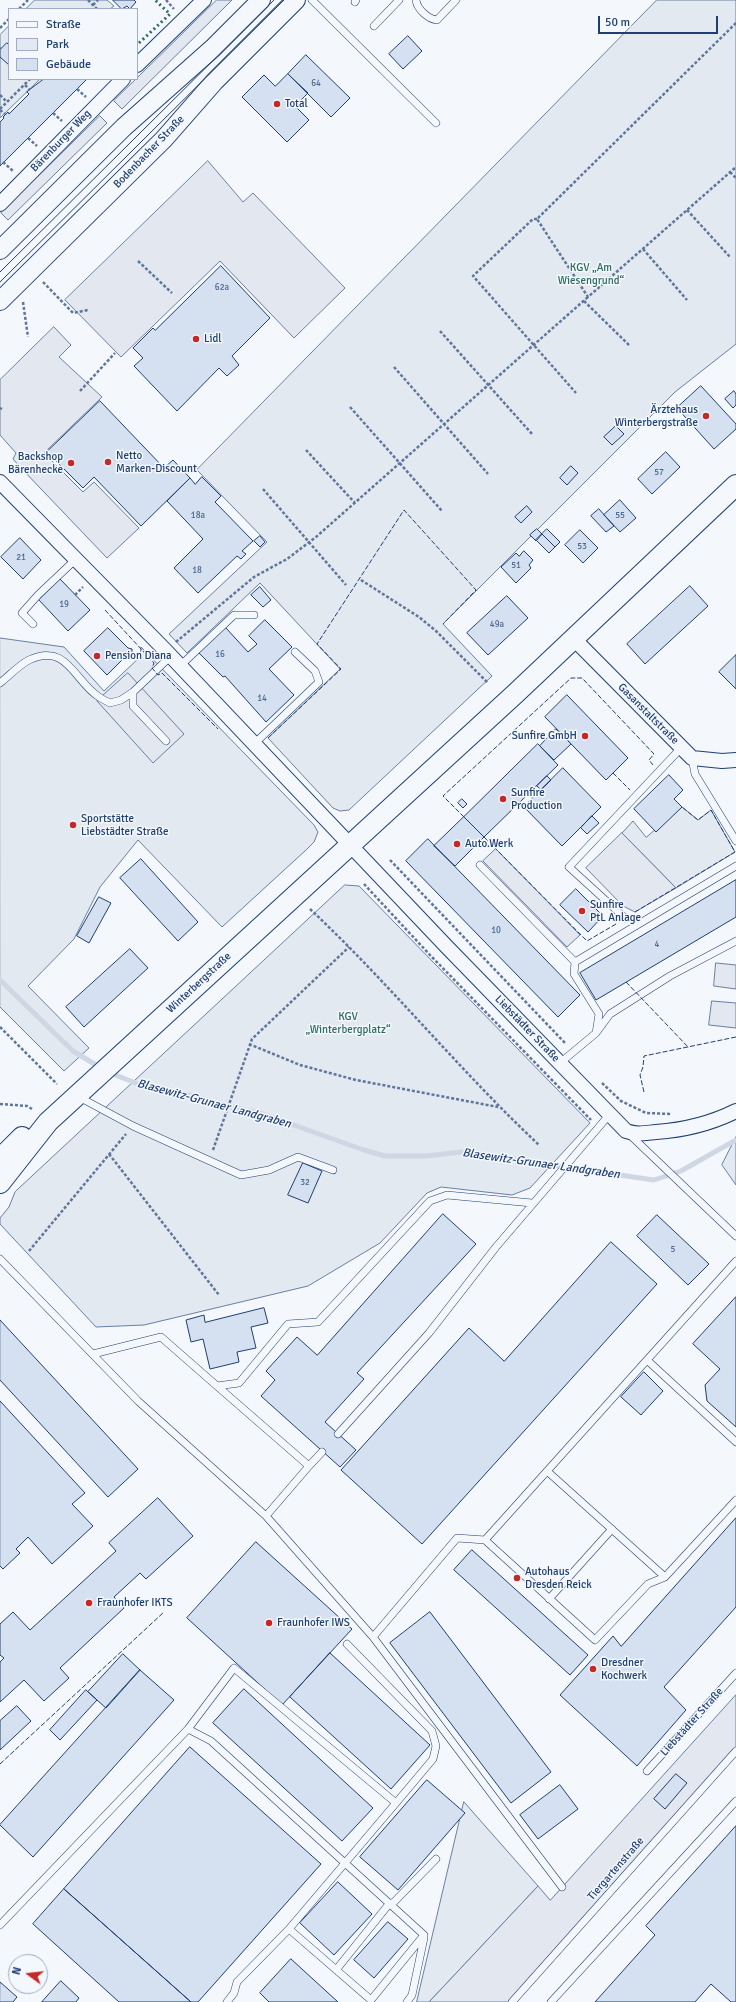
<!DOCTYPE html>
<meta charset="utf-8">
<style>
body{margin:0}
#map{position:relative;width:736px;height:2002px;overflow:hidden;background:#f4f7fb;font-family:Signika,sans-serif}
canvas{display:block}
.legend{position:absolute;left:8px;top:8px;width:130px;height:72px;box-sizing:border-box;background:#f4f7fb;border:1px solid #9eadc5;margin:0;padding:5px 7px;list-style:none;font-size:12px;color:#1d3f73}
.legend li{display:flex;align-items:center;gap:8px;height:20px}
.legend b{width:20px;border:1px solid #9eadc5}
.north{position:absolute;left:8px;top:1954px;width:40px;height:40px;box-sizing:border-box;background:#f4f7fb;border:1px solid #9eadc5;border-radius:50%;rotate:285deg;font-size:11px;font-weight:700;line-height:16px;text-align:center;color:#1d3f73}
.north::after{content:'';display:block;margin:auto;width:14px;height:18px;background:#c62828;clip-path:polygon(50% 0,100% 100%,50% 72%,0 100%)}
.scale{position:absolute;left:598px;top:16px;width:120px;height:18px;box-sizing:border-box;border:2px solid #1d3f73;border-top:0;padding-left:5px;font-size:12px;line-height:14px;white-space:nowrap;color:#1d3f73;-webkit-text-stroke:3px #f4f7fb;paint-order:stroke}
</style>
<div id="map">
<canvas width="736" height="2002"></canvas>
<ul class="legend">
<li><b style="height:5px;background:#f4f7fb"></b>Straße</li>
<li><b style="height:11px;background:#e3e9f0"></b>Park</li>
<li><b style="height:11px;background:#d5e0f0"></b>Gebäude</li>
</ul>
<div class="north">N</div>
<div class="scale">50 m</div>
</div>
<script>
const ctx = document.querySelector('canvas').getContext('2d');
ctx.lineJoin = 'round';
function fill(path, color) {
  ctx.fillStyle = color;
  ctx.fill(path, 'evenodd');
}
function strokePath(path, color, width, dash) {
  ctx.strokeStyle = color;
  ctx.lineWidth = width;
  ctx.lineCap = dash ? 'butt' : 'round';
  ctx.setLineDash(dash || []);
  ctx.stroke(path);
}
function label(font, color, halo, rows, align = 'center') {
  ctx.font = font + ' Signika,sans-serif';
  ctx.lineWidth = 3;
  ctx.setLineDash([]);
  ctx.textBaseline = 'middle';
  ctx.strokeStyle = halo;
  ctx.fillStyle = color;
  for (const [text, x, y, turn = 0] of rows) {
    ctx.save();
    ctx.translate(x, y);
    ctx.rotate((+turn || 0) * Math.PI / 180);
    ctx.textAlign = isNaN(turn) ? turn : align;
    if (halo) ctx.strokeText(text, 0, 0);
    ctx.fillText(text, 0, 0);
    ctx.restore();
  }
}
const green = new Path2D(`
 M35 0H107L114 6 110 9H26Z
 M657 0H736V344L675 392 443 624 492 676 349 810 340 811 333 808 268 738 340 669 260 583 187 653 169 634 267 542 197 470Z
 M9 26V79H40L0 118V35Z
 M0 638 64 647 104 691 140 657 141 647 314 825 318 832 314 842 306 850 222 927 138 840 100 887 74 939 28 986 89 1048 64 1071 0 1007Z
 M682 807 698 820 711 810 735 852 676 888 622 833 633 821 646 837Z
 M345 885 359 886 590 1123 530 1188 512 1195 441 1187 427 1193 380 1243 308 1286 144 1325 96 1327 0 1224V1218L9 1207 15 1192Z
 M736 1137V1185L722 1165Z
 M464 1802 538 1886 429 2002H417Z`);
fill(green, '#e3e9f0');
strokePath(green, '#687fa3', 1);
const parking = new Path2D(`
 M217 0H232L122 109 114 101Z
 M100 116 107 123 8 220 1 213Z
 M208 161 243 202 253 193 345 288 294 338 220 261 121 357 65 300Z
 M54 327 71 345 59 357 102 397 44 453 83 492 94 482 139 528 107 558 21 468 13 459 16 453 0 435V380Z
 M128 673 184 734 153 763 97 701Z
 M622 833 676 888 635 912 623 906 586 868Z
 M496 849 580 935 567 947 483 861Z
 M716 963 736 965V989L714 986Z
 M712 1001 736 1003V1028L709 1025Z
 M736 1695V1751L512 2002H429L538 1886 550 1900Z`);
fill(parking, '#e3e8f0');
strokePath(parking, '#687fa3', 1);
strokePath(new Path2D(`
 M0 980 73 1051 101 1068
 M108 1072 143 1086 198 1097 218 1104 263 1114 361 1149 385 1156H427L461 1152 654 1180 681 1171 736 1140`), '#cfd7e4', 5);
const building = new Path2D(`
 M113 0H134L136 2 130 9 127 6 122 9Z
 M408 36 422 51 403 69 389 54Z
 M7 43 9 45V65L0 57V50Z
 M306 55 350 98 331 117 288 74Z
 M288 74 308 93 295 106 309 120 287 142 242 97 264 75 275 86Z
 M44 79H87L0 166V122L4 118 3 117 8 112 9 114 29 94 27 92Z
 M221 266 270 318 232 356 239 365 227 376 219 368 177 411 134 366 143 358 133 348 153 328 155 330Z
 M701 386 736 424V429L714 449 677 408Z
 M734 391 736 394V405L733 408 725 399Z
 M100 401 164 468 173 460 190 478 141 526 94 477 83 488 47 452Z
 M616 426 624 434 612 445 604 437Z
 M666 452 680 467 652 494 638 479Z
 M571 466 578 473 567 485 560 478Z
 M202 477 221 496 215 502 253 541 242 551 246 554 241 559 237 556 198 593 174 568 203 539 167 501 190 478 195 484Z
 M620 500 636 518 620 532 604 515Z
 M527 506 532 512 521 523 515 517Z
 M599 509 614 526 606 532 591 516Z
 M537 529 542 534 536 541 530 535Z
 M547 529 560 542 555 547 542 534Z
 M580 530 598 548 583 563 565 545Z
 M542 534 555 547 549 553 536 540Z
 M260 536 265 542 260 547 254 541Z
 M20 538 41 560 23 579 1 557Z
 M524 551 533 560 529 565 531 568 516 583 501 567 516 553 519 556Z
 M60 579 90 610 68 631 39 600Z
 M690 586 708 606 645 664 627 644Z
 M260 587 271 600 263 607 251 595Z
 M507 596 528 618 488 655 467 633Z
 M265 620 292 647 269 669 294 695 266 722 225 676 223 677 199 653 225 627 248 652 257 644 249 636Z
 M108 628 128 648 132 649V656L127 655 107 675 84 651Z
 M736 655V689L719 672Z
 M567 695 628 758 606 780 545 717Z
 M556 729 571 744 554 760 540 746Z
 M538 744 558 765 484 837 464 817Z
 M563 768 601 807 562 846 524 807Z
 M669 775 683 790 674 799 682 807 656 832 634 809Z
 M547 776 551 780 541 790 537 786Z
 M462 799 467 804 463 808 458 803Z
 M592 816 599 823 587 834 581 828Z
 M464 817 484 837 455 866 434 846Z
 M428 839 580 995 558 1017 406 861Z
 M141 859 198 922 178 941 120 878Z
 M736 880V917L596 1000 580 973Z
 M576 889 603 916 588 932 560 905Z
 M99 897 111 903 89 943 77 936Z
 M130 949 148 968 84 1027 66 1007Z
 M303 1163 322 1171 308 1203 288 1195Z
 M443 1214 476 1244 357 1373 364 1379 325 1422 356 1450 340 1467 261 1396 275 1380 266 1371 297 1337 317 1355Z
 M657 1215 709 1264 688 1285 637 1236Z
 M611 1242 657 1284 422 1544 341 1470 469 1328 504 1361Z
 M736 1297V1427L707 1401 705 1385 720 1369 693 1344Z
 M264 1308 268 1323 251 1327 256 1348 237 1352 239 1362 210 1369 203 1339 191 1342 186 1320 204 1315 205 1322Z
 M0 1320 138 1469 108 1497 0 1380Z
 M644 1372 663 1391 641 1415 621 1397Z
 M0 1401 85 1493 72 1504 93 1526 52 1564 28 1537 16 1549 20 1553 3 1569 0 1566Z
 M158 1498 193 1536 146 1579 140 1573 114 1597 124 1608 60 1668 69 1678 44 1701 24 1680 0 1702V1662L4 1658 0 1655V1624L13 1612 30 1630 116 1551 109 1543Z
 M736 1518V1607L664 1687 686 1710 637 1766 560 1695 613 1636 621 1646Z
 M256 1542 352 1629 282 1705 187 1618Z
 M472 1550 588 1655 570 1675 454 1570Z
 M430 1612 551 1772 511 1803 390 1643Z
 M330 1653 430 1745 391 1789 290 1697Z
 M123 1654 140 1670 106 1708 88 1692Z
 M140 1670 174 1700 33 1857 0 1825Z
 M244 1689 373 1808 342 1841 213 1723Z
 M86 1690 97 1700 60 1740 50 1730Z
 M17 1706 31 1721 0 1750V1721Z
 M190 1747 321 1864 198 2002H191L64 1889Z
 M676 1774 687 1783 665 1809 654 1799Z
 M427 1780 465 1813 398 1890 360 1857Z
 M560 1785 578 1809 538 1839 520 1815Z
 M736 1826V2002H731L711 1984 695 2002H595L655 1935 646 1926Z
 M338 1882 372 1914 334 1955 300 1923Z
 M64 1889 191 2002H119L33 1924Z
 M388 1922 408 1939 374 1978 354 1960Z
 M291 1959 338 2002H269L260 1993Z
 M61 1981 79 1998 76 2002H42Z
 M0 1982 17 1997 13 2002H0Z`);
fill(building, '#d5e0f0');
strokePath(building, '#1d3f73', 1);
const service = new Path2D(`
 M312 0 436 123
 M416 0C417 9 428 19 437 20L456 0
 M355 2 356 0
 M374 26 399 0
 M33 624 22 613 38 595 76 559
 M180 666 234 615H254
 M0 683C9 676 19 665 29 660 67 642 74 681 99 697 102 699 106 701 110 703L121 700 133 692
 M166 741 133 706V692L171 656
 M254 744 319 682 315 671 295 652
 M692 758 695 774 736 841
 M480 865 575 962 736 866
 M625 918 569 867 681 748
 M596 1033 610 1014 670 976 736 941
 M560 1063 596 1033 599 1014 574 974 575 962
 M79 1097 133 1126 241 1175 269 1170 298 1157 333 1170
 M629 1134 736 1236
 M0 1259 138 1401 266 1516 373 1637 562 1887
 M736 1261 485 1540 595 1640 648 1584 665 1577 736 1500
 M93 1354 161 1337 217 1386 239 1383 288 1324 318 1322 430 1201 447 1195 532 1203
 M647 1360 736 1442
 M217 1386 309 1466 322 1452
 M338 1434 429 1333 496 1247 610 1114
 M547 1471 665 1577
 M266 1516 309 1466
 M549 1599 612 1529
 M373 1637 457 1538 485 1540
 M347 1644 432 1731 436 1746 433 1759 396 1803
 M647 1771 736 1673
 M0 1925 188 1729 211 1741C282 1806 353 1871 424 1935L371 2000 289 1929 396 1803 234 1668 188 1729
 M336 1970 389 1904 394 1902 436 1859
 M227 2002 234 1993 237 1982 289 1929
 M407 2002 412 1995 424 1938
 M512 2002 736 1751
 M551 2002 736 1801`);
const minor = new Path2D(`
 M137 65 204 0
 M0 204 123 79
 M0 482 166 651 447 947 626 1131C637 1135 645 1133 656 1132 685 1130 710 1124 736 1111
 M573 638 692 758 722 761 736 760`);
const tertiary = new Path2D(`
 M0 250 124 127 213 48 261 0
 M0 301 164 139 214 82 296 0`);
const secondary = new Path2D(`
 M0 1159 22 1137
 M0 1183 48 1122 515 694 736 485`);
strokePath(service, '#1d3f73', 8);
strokePath(minor, '#1d3f73', 16);
strokePath(tertiary, '#1d3f73', 20);
strokePath(secondary, '#1d3f73', 22);
strokePath(new Path2D(`
 M88 0 97 9
 M166 0 174 9
 M93 5 98 0
 M19 9 28 0
 M736 23 537 219 588 297 736 167
 M0 28 9 19
 M0 48 1 49
 M25 85 30 90
 M77 89 86 97
 M0 95 7 102
 M0 109 30 79
 M0 110 5 114
 M53 113 62 121
 M28 138 37 146
 M3 162 13 171
 M730 172 736 178
 M687 210 730 257
 M537 219H533L473 276 576 393
 M643 249 687 300
 M138 261 172 293
 M43 282 73 313 88 310
 M584 301 630 346
 M23 302 28 337
 M440 331 532 434
 M394 367 488 474
 M80 391 115 353
 M350 407 442 511
 M0 408 2 409
 M306 450 355 503
 M263 489 346 585
 M361 580 419 617 436 631 488 683
 M75 595 83 587
 M176 642 254 577 287 559 316 537 588 297
 M390 860 566 1044
 M364 884 430 955 591 1120
 M310 909C390 984 459 1070 539 1145
 M0 1027 57 1084
 M249 1044 300 1065 356 1080 498 1107
 M602 1083 621 1101 646 1113 671 1114
 M0 1104 27 1106 32 1109
 M213 1150 252 1039 349 947
 M109 1154 219 1295
 M29 1251 126 1134`), '#5e769c', 2.5, [3, 2]);
strokePath(service, '#f4f7fb', 7);
strokePath(minor, '#f4f7fb', 14);
strokePath(tertiary, '#f4f7fb', 18);
strokePath(secondary, '#f4f7fb', 20);
strokePath(new Path2D(`
 M0 272 274 0
 M0 282 284 0`), '#1d3f73', 1);
strokePath(new Path2D(`
 M139 43 170 14 155 0`), '#2c6c60', 3, [2, 3]);
strokePath(new Path2D(`
 M105 610 154 663 152 668 158 675 162 673 218 729
 M268 738 341 669 317 644 404 510 476 590 443 624
 M613 773 630 790
 M464 817 443 796 571 678H582L654 754 649 760 653 765
 M484 837 587 941 616 924
 M635 912 735 852 711 810 698 820 682 807
 M626 982 689 1048
 M644 1092 640 1075 643 1067 644 1056 736 1037
 M0 1764 164 1612`), '#1d3f73', 1, [5, 2]);
for (const [x, y, r, color] of [
 [277,104,4,"#c62828"],
 [196,339,4,"#c62828"],
 [706,416,4,"#c62828"],
 [108,462,4,"#c62828"],
 [71,463,4,"#c62828"],
 [97,656,4,"#c62828"],
 [585,736,4,"#c62828"],
 [503,799,4,"#c62828"],
 [73,825,4,"#c62828"],
 [457,844,4,"#c62828"],
 [582,911,4,"#c62828"],
 [517,1578,4,"#c62828"],
 [89,1603,4,"#c62828"],
 [269,1623,4,"#c62828"],
 [593,1669,4,"#c62828"]
]) {
  const dot = new Path2D();
  dot.arc(x, y, r, 0, 2 * Math.PI);
  ctx.fillStyle = color;
  ctx.fill(dot);
  strokePath(dot, '#f4f7fb', 1.5);
}
label('9px', '#4b6792', null, [
 ["64",316,84],
 ["62a",222,288],
 ["57",659,473],
 ["18a",198,516],
 ["55",620,516],
 ["53",582,547],
 ["21",21,558],
 ["51",516,566],
 ["18",197,571],
 ["19",64,605],
 ["49a",497,625],
 ["16",220,655],
 ["14",262,699],
 ["10",496,931],
 ["4",657,945],
 ["32",305,1183],
 ["5",673,1250]
]);
label('11px', '#1d3f73', '#f4f7fb', [
 ["Total",285,104],
 ["Lidl",204,339],
 ["Ärztehaus",698,410,"right"],
 ["Winterbergstraße",698,423,"right"],
 ["Netto",116,456],
 ["Marken-Discount",116,469],
 ["Backshop",63,457,"right"],
 ["Bärenhecke",63,470,"right"],
 ["Pension Diana",105,656],
 ["Sunfire GmbH",577,736,"right"],
 ["Sunfire",511,793],
 ["Production",511,806],
 ["Sportstätte",81,819],
 ["Liebstädter Straße",81,832],
 ["Auto.Werk",465,844],
 ["Sunfire",590,905],
 ["PtL Anlage",590,918],
 ["Autohaus",525,1572],
 ["Dresden Reick",525,1585],
 ["Fraunhofer IKTS",97,1603],
 ["Fraunhofer IWS",277,1623],
 ["Dresdner",601,1663],
 ["Kochwerk",601,1676]
], 'left');
label('11px', '#1d3f73', '#f4f7fb', [
 ["Bärenburger Weg",61,141,-46],
 ["Bodenbacher Straße",149,152,-46],
 ["Gasanstaltstraße",648,714,45],
 ["Winterbergstraße",199,983,-43],
 ["Liebstädter Straße",527,1029,46],
 ["Liebstädter Straße",692,1722,-48],
 ["Tiergartenstraße",616,1869,-49]
]);
label('11px', '#2c6c60', '#f4f7fb', [
 ["KGV „Am",591,268],
 ["Wiesengrund“",591,281],
 ["KGV",348,1017],
 ["„Winterbergplatz“",348,1030]
]);
label('italic 12px', '#1d3f73', '#f4f7fb', [
 ["Blasewitz‐Grunaer Landgraben",214,1104,15],
 ["Blasewitz‐Grunaer Landgraben",541,1164,8]
]);
</script>
